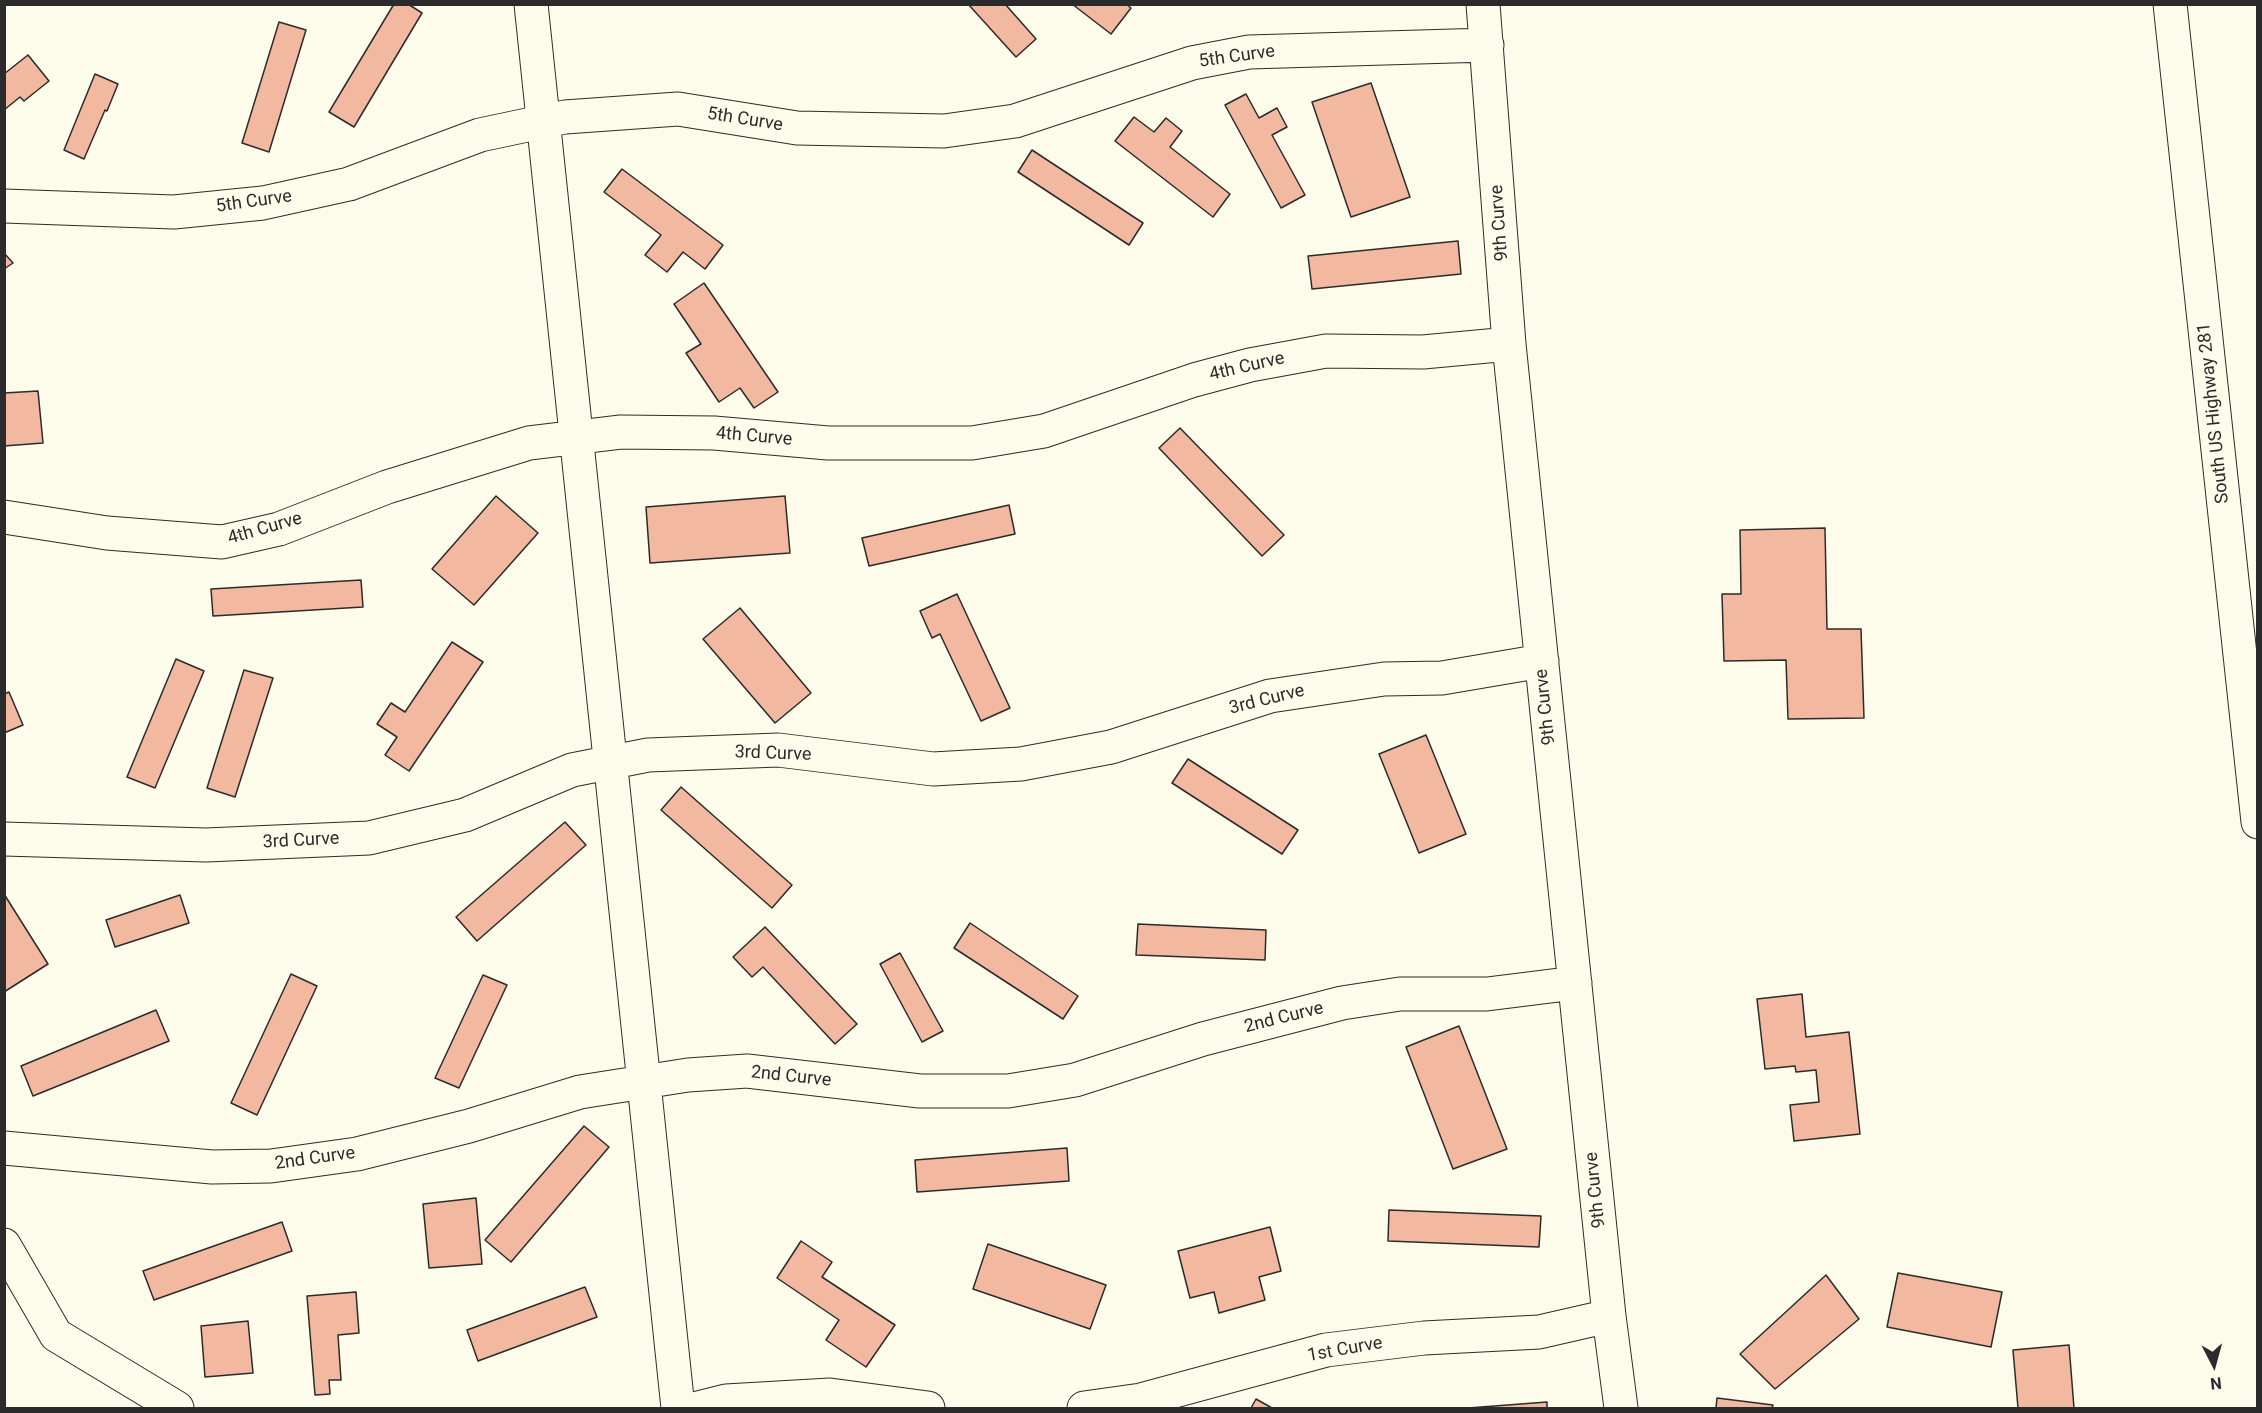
<!DOCTYPE html>
<style>
body{margin:0}
#map{position:relative;width:2262px;height:1413px;overflow:hidden;background:#fdfbea;font-family:Roboto,sans-serif}
canvas{display:block}
.frame{position:absolute;inset:0;border:6px solid #2b2b2b;pointer-events:none}
.north{position:absolute;left:2184px;top:1335px;width:60px;height:60px;-webkit-text-stroke:4px #fdfbea;paint-order:stroke;rotate:174deg;font-size:16px;font-weight:700;line-height:24px;text-align:center;color:#2b2b2b}
.north::after{content:'';display:block;margin:auto;width:21px;height:27px;background:#2b2b2b;clip-path:polygon(50% 0,100% 100%,50% 72%,0 100%)}
</style>
<div id="map">
<canvas width="2262" height="1413"></canvas>
<div class="frame"></div>
<div class="north">N</div>
</div>
<script>
const ctx = document.querySelector('canvas').getContext('2d');
ctx.lineJoin = 'round';
function fill(path, color) {
  ctx.fillStyle = color;
  ctx.fill(path, 'evenodd');
}
function strokePath(path, color, width, dash) {
  ctx.strokeStyle = color;
  ctx.lineWidth = width;
  ctx.lineCap = dash ? 'butt' : 'round';
  ctx.setLineDash(dash || []);
  ctx.stroke(path);
}
function label(font, color, halo, rows, align = 'center') {
  ctx.font = font + ' Roboto,sans-serif';
  ctx.lineWidth = 4.5;
  ctx.setLineDash([]);
  ctx.textBaseline = 'middle';
  ctx.strokeStyle = halo;
  ctx.fillStyle = color;
  for (const [text, x, y, turn = 0] of rows) {
    ctx.save();
    ctx.translate(x, y);
    ctx.rotate((+turn || 0) * Math.PI / 180);
    ctx.textAlign = isNaN(turn) ? turn : align;
    if (halo) ctx.strokeText(text, 0, 0);
    ctx.fillText(text, 0, 0);
    ctx.restore();
  }
}
const building = new Path2D(`
 M394 4H408L422 13 354 127 329 112Z
 M968 4H1005L1036 39 1016 57Z
 M1072 4H1126L1131 8 1111 34Z
 M279 22 306 30 269 152 242 143Z
 M28 55 49 81 24 101 20 97 4 110V74Z
 M95 74 118 84 107 111 105 110 84 159 64 150Z
 M1371 83 1410 197 1351 217 1312 102Z
 M1246 94 1259 118 1277 108 1287 127 1272 135 1305 195 1281 208 1225 105Z
 M1134 117 1154 132 1166 118 1182 131 1170 147 1230 194 1213 217 1115 141Z
 M1032 150 1143 223 1129 245 1018 172Z
 M622 169 723 245 705 269 683 252 667 272 645 255 661 235 604 192Z
 M1458 241 1461 274 1312 289 1308 256Z
 M4 253 13 263 4 269Z
 M704 283 778 392 754 408 740 388 719 402 686 353 701 344 674 304Z
 M38 391 43 443 4 446V393Z
 M1180 428 1284 535 1262 556 1159 448Z
 M496 496 538 533 474 605 432 569Z
 M785 496 790 553 650 563 646 507Z
 M1009 505 1015 534 869 566 862 538Z
 M1825 528 1827 629H1861L1864 718 1788 719 1786 660 1724 661 1722 594H1741L1740 530Z
 M361 580 363 607 213 616 211 589Z
 M957 594 1010 708 981 721 940 634 932 638 920 611Z
 M740 608 811 693 775 723 703 639Z
 M452 642 483 662 409 771 385 755 397 737 377 724 391 703 405 712Z
 M176 659 204 671 155 788 127 777Z
 M244 670 273 678 235 797 207 788Z
 M9 692 23 725 4 733V694Z
 M1426 735 1466 834 1419 853 1379 754Z
 M1188 759 1298 830 1282 854 1172 783Z
 M681 787 792 885 772 908 661 810Z
 M565 822 586 845 477 941 456 917Z
 M4 894 48 964 4 992Z
 M180 895 189 923 115 947 106 920Z
 M970 923 1078 996 1063 1019 954 948Z
 M1138 924 1266 930 1265 960 1136 955Z
 M765 927 857 1024 835 1044 763 967 752 977 733 957Z
 M900 953 943 1031 922 1042 880 964Z
 M291 974 317 986 257 1115 231 1103Z
 M483 975 507 985 459 1088 435 1078Z
 M1802 994 1806 1037 1849 1032 1860 1134 1794 1141 1790 1105 1819 1102 1816 1070 1796 1072 1795 1066 1765 1069 1757 999Z
 M156 1010 169 1041 33 1096 21 1066Z
 M1459 1026 1507 1149 1453 1169 1406 1047Z
 M584 1126 609 1147 511 1262 485 1240Z
 M1067 1148 1069 1181 917 1192 915 1160Z
 M476 1198 482 1264 429 1268 423 1204Z
 M1389 1210 1541 1216 1539 1247 1388 1241Z
 M282 1222 292 1251 154 1300 143 1271Z
 M1270 1227 1281 1271 1259 1277 1265 1300 1219 1313 1214 1292 1190 1298 1178 1251Z
 M801 1241 832 1262 822 1277 895 1325 866 1367 826 1340 839 1320 777 1278Z
 M988 1244 1106 1285 1090 1329 973 1289Z
 M1898 1273 2002 1292 1991 1347 1887 1327Z
 M1826 1275 1859 1319 1775 1389 1740 1354Z
 M585 1287 597 1317 478 1361 467 1330Z
 M356 1292 359 1333 338 1335 341 1380H329L330 1394 315 1395 307 1296Z
 M248 1321 253 1373 205 1377 201 1326Z
 M2069 1345 2074 1408H2018L2013 1350Z
 M1717 1398 1773 1405 1772 1408H1716Z
 M1256 1399 1272 1408H1251Z
 M1547 1402V1408H1468Z`);
fill(building, '#f2b8a0');
strokePath(building, '#2b2b2b', 1.5);
const minor = new Path2D(`
 M531 4 678 1408
 M1483 4 1509 344 1609 1316 1621 1408
 M4 206 174 212 263 203 349 184 480 135 565 117 678 109 797 128 944 131 1015 121 1192 63 1249 52 1487 45
 M4 517 107 533 222 542 279 529 387 487 529 443 621 432 714 433 828 443H972L1044 431 1194 380 1250 365 1326 351 1423 352 1509 344
 M4 839 206 845 369 838 465 815 572 770 648 755 778 750 933 769 1021 764 1111 747 1270 696 1384 679 1442 678 1542 661
 M4 1148 212 1167 271 1166 357 1154 469 1126 580 1092 688 1075 747 1071 920 1091H1008L1075 1080 1203 1039 1342 1003 1400 994H1487L1575 983
 M4 1245 56 1335 177 1408
 M698 1408 726 1401 830 1395 928 1408
 M1084 1408 1141 1400 1326 1350 1424 1338 1539 1332 1609 1316`);
const trunk = new Path2D(`
 M2170 4 2258 822`);
strokePath(minor, '#2b2b2b', 35);
strokePath(trunk, '#2b2b2b', 35);
strokePath(minor, '#fdfbea', 33);
strokePath(trunk, '#fdfbea', 33);
label('18px', '#2b2b2b', '#fdfbea', [
 ["5th Curve",1237,57,-8],
 ["5th Curve",745,120,9],
 ["5th Curve",254,202,-8],
 ["9th Curve",1500,223,-94],
 ["4th Curve",1247,367,-13],
 ["South US Highway 281",2214,413,-96],
 ["4th Curve",754,437,5],
 ["4th Curve",265,529,-16],
 ["3rd Curve",1267,700,-14],
 ["9th Curve",1546,707,-96],
 ["3rd Curve",773,754,2],
 ["3rd Curve",301,841,-3],
 ["2nd Curve",1284,1018,-14],
 ["2nd Curve",791,1077,6],
 ["2nd Curve",315,1159,-8],
 ["9th Curve",1596,1190,-96],
 ["1st Curve",1345,1350,-10]
]);
</script>
